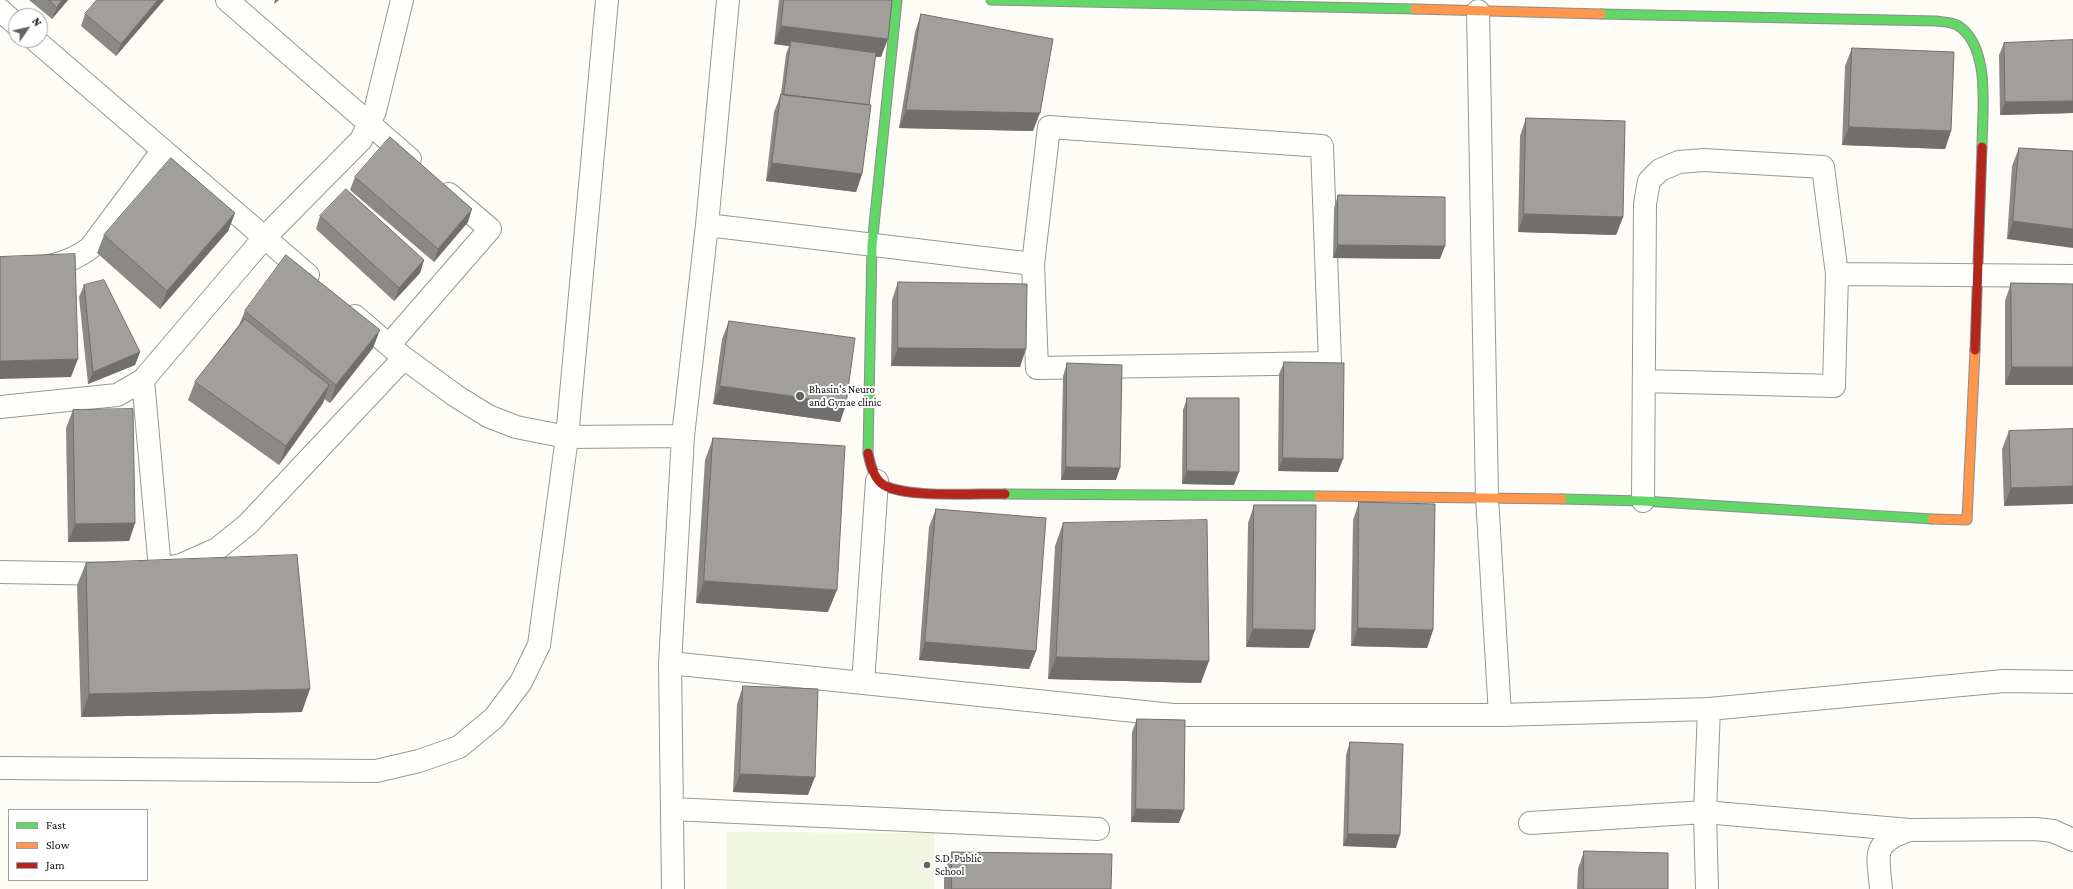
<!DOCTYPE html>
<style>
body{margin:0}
#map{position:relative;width:2073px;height:889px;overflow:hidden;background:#fdfcf7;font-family:"Crimson Pro",serif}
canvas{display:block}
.legend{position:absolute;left:8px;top:809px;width:140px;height:72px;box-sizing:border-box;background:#fff;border:1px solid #a0a0a0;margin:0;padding:5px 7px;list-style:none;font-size:12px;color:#111}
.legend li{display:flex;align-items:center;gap:8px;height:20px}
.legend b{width:20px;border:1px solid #a0a0a0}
.north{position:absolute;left:8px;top:8px;width:40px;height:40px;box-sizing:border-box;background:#fff;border:1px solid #a0a0a0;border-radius:50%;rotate:56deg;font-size:11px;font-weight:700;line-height:16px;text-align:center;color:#111}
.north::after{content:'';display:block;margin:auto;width:14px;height:18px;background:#646362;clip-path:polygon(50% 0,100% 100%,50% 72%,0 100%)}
</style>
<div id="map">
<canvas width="2073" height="889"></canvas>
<ul class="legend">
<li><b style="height:5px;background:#63d668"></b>Fast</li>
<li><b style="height:5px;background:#ff974d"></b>Slow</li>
<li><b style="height:5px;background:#b3261e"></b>Jam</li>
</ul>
<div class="north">N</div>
</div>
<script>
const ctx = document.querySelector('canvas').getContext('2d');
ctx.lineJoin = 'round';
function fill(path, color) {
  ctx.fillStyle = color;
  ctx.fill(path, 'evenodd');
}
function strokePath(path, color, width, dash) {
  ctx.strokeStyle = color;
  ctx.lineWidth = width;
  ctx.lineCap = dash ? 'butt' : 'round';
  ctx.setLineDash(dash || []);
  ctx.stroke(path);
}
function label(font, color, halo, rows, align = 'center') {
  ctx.font = font + ' "Crimson Pro",serif';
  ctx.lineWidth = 4;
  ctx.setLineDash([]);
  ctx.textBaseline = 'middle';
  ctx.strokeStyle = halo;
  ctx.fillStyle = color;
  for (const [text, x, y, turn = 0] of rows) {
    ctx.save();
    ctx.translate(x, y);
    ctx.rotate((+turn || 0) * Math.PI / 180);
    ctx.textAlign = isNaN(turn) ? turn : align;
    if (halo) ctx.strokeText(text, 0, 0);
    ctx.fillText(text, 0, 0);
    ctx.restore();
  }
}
fill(new Path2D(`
 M726 832 934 833V889H726Z`), '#f0f6e1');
const street = new Path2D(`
 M227 0 410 159
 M0 10 16 24
 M1478 11 1487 497 1500 715
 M35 40 308 275
 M1049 127 1322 146 1330 363 1037 368 1033 264Z
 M707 225 1033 264
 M0 271C33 268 63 269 90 248L163 150
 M1837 274 2073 276
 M355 316 404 358 456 396 488 416 516 427 567 437 683 436
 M389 345 490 229 449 194
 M143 380 160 569
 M0 407 117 395 143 380 264 238 361 140 375 111 402 0
 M1643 501 1645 204 1649 181 1660 170 1679 162 1703 160 1823 167 1837 274 1834 386 1644 381
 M166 568 181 565 217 549 248 524 404 358
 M0 572 111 574
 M670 663 1173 715H1500L1709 709 2004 681 2073 682
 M863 683 877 481
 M0 768 376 771 419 761 459 747 494 718 521 682 539 645 567 437 607 0
 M672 809 1098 829
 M1530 823 1705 812 1909 830
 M673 889 670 663 683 436 707 225 728 0
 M1707 889 1705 812 1709 709
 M1881 889C1878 853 1871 844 1909 830L2036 829 2053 831 2073 840`);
const fast = new Path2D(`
 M991 0 1415 9
 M1601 14 1936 21C1943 22 1951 22 1957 25 1992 46 1982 113 1982 147
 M868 453 872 245 897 0
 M1005 494 1319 496
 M1562 499 1643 501 1932 519`);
const slow = new Path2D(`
 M1415 9 1601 14
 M1319 496 1562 499
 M1932 519 1967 520 1975 350`);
const jam = new Path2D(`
 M1975 350 1982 147
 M868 453C870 464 873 476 881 483 900 499 979 493 1005 494`);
strokePath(street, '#979795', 24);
strokePath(fast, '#8e8d8b', 11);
strokePath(slow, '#8e8d8b', 11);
strokePath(jam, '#8e8d8b', 11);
strokePath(street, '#fffffe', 22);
strokePath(fast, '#63d668', 9);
strokePath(slow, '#ff974d', 9);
strokePath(jam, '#b3261e', 9);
fill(new Path2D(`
 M29 0H68L52 19Z
 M164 0 116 56 81 26 85 14Z
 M779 0H892L881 57H875L869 105 862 174 856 192 766 181 774 112 781 94 786 54 789 46 774 44Z
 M921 14 1033 131 899 128 915 32Z
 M2073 40V113L2000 115 1999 55 2004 43Z
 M1852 48 1951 131 1945 149 1842 145 1845 66Z
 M1526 118 1623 217 1616 235 1518 232 1520 136Z
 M2019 148 2073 151 2007 239 2012 166Z
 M355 177 468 222 434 262 350 190Z
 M1338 195 1440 259 1333 258 1334 208Z
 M235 213 228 231 160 309 97 253 104 235Z
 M320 216 424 260 420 273 394 301 316 229Z
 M898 282 1020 367 891 366 892 300Z
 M2011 283 2073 284 2005 385V301Z
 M84 285 140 352 135 365 88 384 79 297Z
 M245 311 373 348 330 403 324 399 323 403 279 465 188 400 195 382 239 325Z
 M729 321 846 404 840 422 713 404 722 339Z
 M1284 362 1338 472 1278 471 1279 374Z
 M1067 363 1116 480H1061L1063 376Z
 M1187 398 1234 485 1182 484 1183 410Z
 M73 410 135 523 129 541 68 542 66 428Z
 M2073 429 2004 506 2002 449 2009 431Z
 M713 438 828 612 696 603 705 460Z
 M1359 502 1433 630 1427 648 1351 646 1353 520Z
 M1254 505 1309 648 1246 647 1248 523Z
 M936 509 1036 651 1029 669 919 660 929 527Z
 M1063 523 1201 683 1048 679 1055 546Z
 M86 563 302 712 81 717 77 585Z
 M743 686 808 795 733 792 737 704Z
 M1137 719 1179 823 1131 822 1132 732Z
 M1350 742 1396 848 1343 846 1346 755Z
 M1584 851 1668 889H1577L1578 869Z
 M952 852 1111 889H944V874Z`), '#8a8986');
fill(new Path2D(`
 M62 0H68L52 19 57 7Z
 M158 0H164L116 56 121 44Z
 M275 0H279L274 4Z
 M781 26 888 39 881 57 790 46 791 41 789 46 774 44Z
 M2073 101V113L2000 115 2005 102Z
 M906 110 1040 113 1033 131 899 128Z
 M1849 127 1951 131 1945 149 1842 145Z
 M772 163 862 174 856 192 766 181Z
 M472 209 468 222 434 262 438 249Z
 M235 213 228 231 160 309 167 291Z
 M1524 214 1623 217 1616 235 1518 232Z
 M2013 221 2073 229V248L2007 239Z
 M1338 245 1445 246 1440 259 1333 258Z
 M424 260 420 273 394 301 399 288Z
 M380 330 373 348 330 403 336 385Z
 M898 348 1026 349 1020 367 891 366Z
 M140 352 135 365 88 384 93 372Z
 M78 359 71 377 0 379V361Z
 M2012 367H2073V385H2005Z
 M329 385 323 403 279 465 286 446Z
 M720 386 846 404 840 422 713 404Z
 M1283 458 1343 459 1338 472 1278 471Z
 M1066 467 1120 468 1116 480H1061Z
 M1187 471 1239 472 1234 485 1182 484Z
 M2073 486V504L2004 506 2011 488Z
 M135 523 129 541 68 542 75 524Z
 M704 581 837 590 828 612 696 603Z
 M1358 628 1433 630 1427 648 1351 646Z
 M1253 629 1315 630 1309 648 1246 647Z
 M925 642 1036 651 1029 669 919 660Z
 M1056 657 1209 661 1201 683 1048 679Z
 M310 689 302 712 81 717 89 694Z
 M740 774 815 777 808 795 733 792Z
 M1136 809 1184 810 1179 823 1131 822Z
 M1348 834 1400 835 1396 848 1343 846Z`), '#716f6d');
const building = new Path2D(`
 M49 0H62L57 7Z
 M97 0H158L121 44 85 14Z
 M784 0H892L888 39 781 26Z
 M921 14 1053 39 1040 113 906 110Z
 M2073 40V101L2005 102 2004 43Z
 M791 41 876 53 869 105 784 95Z
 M1852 48 1954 52 1951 131 1849 127Z
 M781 94 871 105 862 174 772 163Z
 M1526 118 1625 121 1623 217 1524 214Z
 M390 137 472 209 438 249 355 177Z
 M2019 148 2073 151V229L2013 221Z
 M171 158 235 213 167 291 104 235Z
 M346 189 424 260 399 288 320 216Z
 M1338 195 1445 197V246L1338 245Z
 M75 254 78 359 0 361V257Z
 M286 255 380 330 336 385 245 311Z
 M104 280 140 352 93 372 84 285Z
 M898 282 1027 284 1026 349 898 348Z
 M2011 283 2073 284V367H2012Z
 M245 319 329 385 286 446 195 382Z
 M729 321 855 338 846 404 720 386Z
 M1284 362 1344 363 1343 459 1283 458Z
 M1067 363 1122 365 1120 468 1066 467Z
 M1187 398H1239V472L1187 471Z
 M133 409 135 523 75 524 73 410Z
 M2073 429V486L2011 488 2009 431Z
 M713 438 845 446 837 590 704 581Z
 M1359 502 1435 504 1433 630 1358 628Z
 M1254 505H1316L1315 630 1253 629Z
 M936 509 1046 518 1036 651 925 642Z
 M1207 520 1209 661 1056 657 1063 523Z
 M297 555 310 689 89 694 86 563Z
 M743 686 818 689 815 777 740 774Z
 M1137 719 1185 720 1184 810 1136 809Z
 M1350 742 1403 744 1400 835 1348 834Z
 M1584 851 1668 853V889H1584Z
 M952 852 1112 854 1111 889H952Z`);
fill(building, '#a19f9c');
strokePath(building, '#716f6d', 1);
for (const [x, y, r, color] of [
 [800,396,5,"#646362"],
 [927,865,4,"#646362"]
]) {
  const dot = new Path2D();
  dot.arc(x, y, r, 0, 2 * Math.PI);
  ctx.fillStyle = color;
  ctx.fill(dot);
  strokePath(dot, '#fff', 1.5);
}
label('11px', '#111', '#fff', [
 ["Bhasin's Neuro",809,390],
 ["and Gynae clinic",809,403],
 ["S.D. Public",935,859],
 ["School",935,872]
], 'left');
</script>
